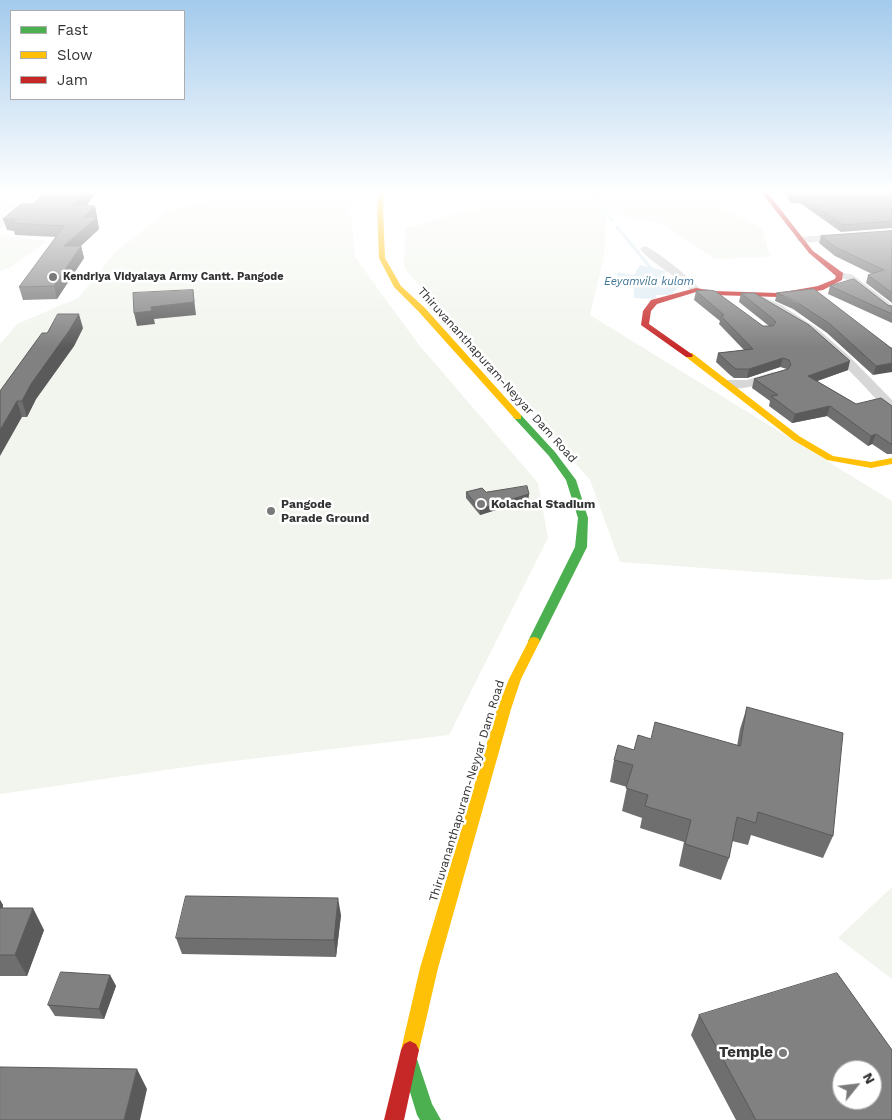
<!DOCTYPE html>
<style>
body{margin:0}
#map{position:relative;width:892px;height:1120px;overflow:hidden;background:#fff;font-family:"Work Sans",sans-serif}
canvas{display:block}
.legend{position:absolute;left:10px;top:10px;width:175px;height:90px;box-sizing:border-box;background:#fff;border:1px solid #adadad;margin:0;padding:6px 9px;list-style:none;font-size:15px;color:#333}
.legend li{display:flex;align-items:center;gap:10px;height:25px}
.legend b{width:25px;border:1px solid #adadad}
.north{position:absolute;left:832px;top:1060px;width:50px;height:50px;box-sizing:border-box;background:#fff;border:1px solid #adadad;border-radius:50%;rotate:61deg;font-size:14px;font-weight:700;line-height:20px;text-align:center;color:#333}
.north::after{content:'';display:block;margin:auto;width:18px;height:22px;background:#7a7a7a;clip-path:polygon(50% 0,100% 100%,50% 72%,0 100%)}
</style>
<div id="map">
<canvas width="892" height="1120"></canvas>
<ul class="legend">
<li><b style="height:6px;background:#4caf50"></b>Fast</li>
<li><b style="height:6px;background:#ffc107"></b>Slow</li>
<li><b style="height:6px;background:#c62828"></b>Jam</li>
</ul>
<div class="north">N</div>
</div>
<script>
const ctx = document.querySelector('canvas').getContext('2d');
ctx.lineJoin = 'round';
function fill(path, color) {
  ctx.fillStyle = color;
  ctx.fill(path, 'evenodd');
}
function strokePath(path, color, width, dash) {
  ctx.strokeStyle = color;
  ctx.lineWidth = width;
  ctx.lineCap = dash ? 'butt' : 'round';
  ctx.setLineDash(dash || []);
  ctx.stroke(path);
}
function label(font, color, halo, rows, align = 'center') {
  ctx.font = font + ' "Work Sans",sans-serif';
  ctx.lineWidth = 5;
  ctx.setLineDash([]);
  ctx.textBaseline = 'middle';
  ctx.strokeStyle = halo;
  ctx.fillStyle = color;
  for (const [text, x, y, turn = 0] of rows) {
    ctx.save();
    ctx.translate(x, y);
    ctx.rotate((+turn || 0) * Math.PI / 180);
    ctx.textAlign = isNaN(turn) ? turn : align;
    if (halo) ctx.strokeText(text, 0, 0);
    ctx.fillText(text, 0, 0);
    ctx.restore();
  }
}
fill(new Path2D(`
 M335 192H349L355 257 419 345 538 483 548 538 449 735 200 765 0 794V344L17 324 78 298 116 251 174 206Z
 M496 192H691L762 228 770 257 715 259 661 223 606 213 604 255 590 315 892 501V579L871 580 620 562 590 480 404 268 406 228 485 205Z
 M0 203 36 205 0 230Z
 M0 235 47 241 10 268 0 271Z
 M892 887V979L838 938Z`), '#f1f5ed');
fill(new Path2D(`
 M640 265 666 271 664 279 685 282 670 295H657L655 299 634 298V288L613 284 618 272 634 275Z`), '#ddebf3');
strokePath(new Path2D(`
 M594 192 599 204 613 221
 M617 227 655 273`), '#ddebf3', 3);
fill(new Path2D(`
 M842 234 847 237 845 239 801 243 796 240 801 237Z
 M645 246C655 249 694 281 701 290L700 292H692C677 275 654 266 640 249Z
 M840 272 853 275 892 305V313L888 312 845 279 836 277 835 275 836 273Z
 M756 294 781 305 818 329 850 357 892 400V412L887 411C846 365 808 327 752 299L751 297 752 295Z
 M773 372 777 373 779 376 777 379C764 383 732 395 721 384L727 380H747Z`), '#d7d7d7');
fill(new Path2D(`
 M518 414 521 415 555 452 576 480 588 518 587 547 540 641 538 644H530L528 641 575 547 578 518 566 480 549 456 515 419 513 417Z
 M409 1050 415 1053 432 1104 441 1120H420L417 1115 400 1059 403 1053Z`), '#4caf50');
fill(new Path2D(`
 M379 192H385L383 208 385 258 401 286 425 308 521 415V419H515L419 312 394 287 379 258 377 208Z
 M686 353H692L799 436 833 456 871 462 892 458V464L871 468 827 460 793 440 686 357Z
 M534 637 538 638 540 641 521 679 511 709 438 968 419 1050 416 1056 410 1059 404 1056 401 1050 420 968 497 709 509 679 530 638Z`), '#ffc107');
fill(new Path2D(`
 M761 192H767L813 251 843 273 842 280 823 290 778 297 714 295 696 292 657 304 651 311 649 324 693 355 692 357H686L641 325 643 311 651 300 696 288 714 291 778 293 818 286 835 279 836 276 809 253Z
 M410 1041 416 1044 419 1050 404 1120H384L401 1050 404 1044Z`), '#c62828');
fill(new Path2D(`
 M97 192 86 206H95L99 229 81 246 84 258 57 299 23 300 19 287 56 237 15 235 14 231 7 230 3 219 33 204Z
 M783 192H892V228L841 232 800 203H791L784 192Z
 M892 231V303L866 283 868 275 872 274 835 256 819 243 821 236Z
 M830 286 892 306V323L828 294Z
 M696 291 763 326H769L739 302 741 293 848 370 817 381 856 404 892 406V454H887L872 444 868 446 827 416 792 423 769 406 770 401 752 388 754 379 787 369 780 367 747 378H734L730 375 716 362 718 353 744 350 719 324 720 321 694 300Z
 M777 293 891 348 873 375 827 333 793 309 775 301Z
 M83 328 74 346 36 399 27 417H22L0 391Z
 M466 492H486L529 494 528 500 480 515 466 498Z
 M747 707 833 836 823 858 751 835 748 845 732 841 729 858 721 880 679 866 684 842 640 828 642 818 622 811 627 787 610 782 614 760 634 750 651 739 737 746 740 729Z
 M0 900 3 905V908L44 930 27 976H0Z
 M341 915 336 957 182 954 176 938Z
 M110 975 116 986 104 1019 55 1016 48 1005Z
 M699 1015 892 1120H736L691 1035Z`), '#6f6f6f');
fill(new Path2D(`
 M85 192H97L77 217 74 205Z
 M95 206 99 229 68 258 64 246 84 217Z
 M81 246 84 258 57 299 54 286Z
 M193 290 196 315 154 319 155 324 137 326 134 313Z
 M79 314 83 328 74 346 36 399 27 417 22 401 31 384Z
 M783 358 780 367 747 378 749 369Z
 M850 361 848 370 806 385 808 376Z
 M892 363V372L873 375 876 366Z
 M17 401 22 417 0 456V430Z
 M830 406 827 416 792 423 795 414Z
 M876 434 872 444 868 446 871 436Z
 M529 494 528 500 480 515V509Z
 M338 898 341 915 336 957 334 940Z
 M0 900 3 905 0 918Z
 M33 908 44 930 27 976 15 955Z
 M110 975 116 986 104 1019 99 1009Z
 M137 1069 147 1089 140 1120H124Z`), '#5a5a5a');
const building = new Path2D(`
 M45 192H85L74 205 95 206 84 217H97L64 246H81L54 286 19 287 64 226 11 223 17 219H3L21 204H33Z
 M790 192H892V221L843 225 801 196H793Z
 M892 231V293L868 275 884 270 837 248 821 236Z
 M854 279 889 306H892V314L830 286Z
 M814 289 891 348H892V363L876 366 830 324 795 301 777 293Z
 M193 290 194 302 151 307 152 311 134 313 133 293Z
 M708 290 715 291 763 326H773L776 322 773 319 741 293H754L809 325 850 361 808 376 856 404 881 398 892 406V444H891L876 434 871 436 830 406 795 414 771 396 778 395 754 379 788 369 791 365 789 360 783 358 749 369H736L732 366 718 353 753 349 721 316 724 315 696 291Z
 M58 314H79L69 331 31 384 22 401H17L0 430V391L42 333H47Z
 M527 486 529 494 480 509 466 492 482 488 486 492Z
 M747 707 843 733 833 836 758 812 756 823 737 817 729 858 685 844 691 820 645 806 648 795 626 788 633 765 614 760 618 745 634 750 638 735 651 739 655 722 740 746Z
 M186 896 338 898 334 940 176 938Z
 M0 908H33L15 955H0Z
 M61 972 110 975 99 1009 48 1005Z
 M837 973 892 1050V1120H756L699 1015ZM842 1070H872V1100H842Z
 M0 1067 137 1069 124 1120H0Z`);
fill(building, '#818181');
strokePath(building, '#5a5a5a', 1);
const sky = ctx.createLinearGradient(0, 0, 0, 348);
sky.addColorStop(0, '#a3caec');
sky.addColorStop(0.55, '#fff');
sky.addColorStop(1, '#ffffff00');
ctx.fillStyle = sky;
ctx.fillRect(0, 0, 892, 348);
for (const [x, y, r, color] of [
 [53,277,5,"#7a7a7a"],
 [481,504,5,"#7a7a7a"],
 [271,511,5,"#7a7a7a"],
 [783,1053,5,"#7a7a7a"]
]) {
  const dot = new Path2D();
  dot.arc(x, y, r, 0, 2 * Math.PI);
  ctx.fillStyle = color;
  ctx.fill(dot);
  strokePath(dot, '#fff', 2);
}
label('bold 11px', '#333', '#fff', [
 ["Kendriya Vidyalaya Army Cantt. Pangode",63,277]
], 'left');
label('italic 11px', '#3f7597', '#fff', [
 ["Eeyamvila kulam",649,282]
]);
label('12px', '#333', '#fff', [
 ["Thiruvananthapuram-Neyyar Dam Road",497,375,48],
 ["Thiruvananthapuram-Neyyar Dam Road",467,791,-73]
]);
label('bold 12px', '#333', '#fff', [
 ["Pangode",281,504],
 ["Parade Ground",281,518],
 ["Kolachal Stadium",491,504]
], 'left');
label('bold 15px', '#333', '#fff', [
 ["Temple",773,1053]
], 'right');
</script>
